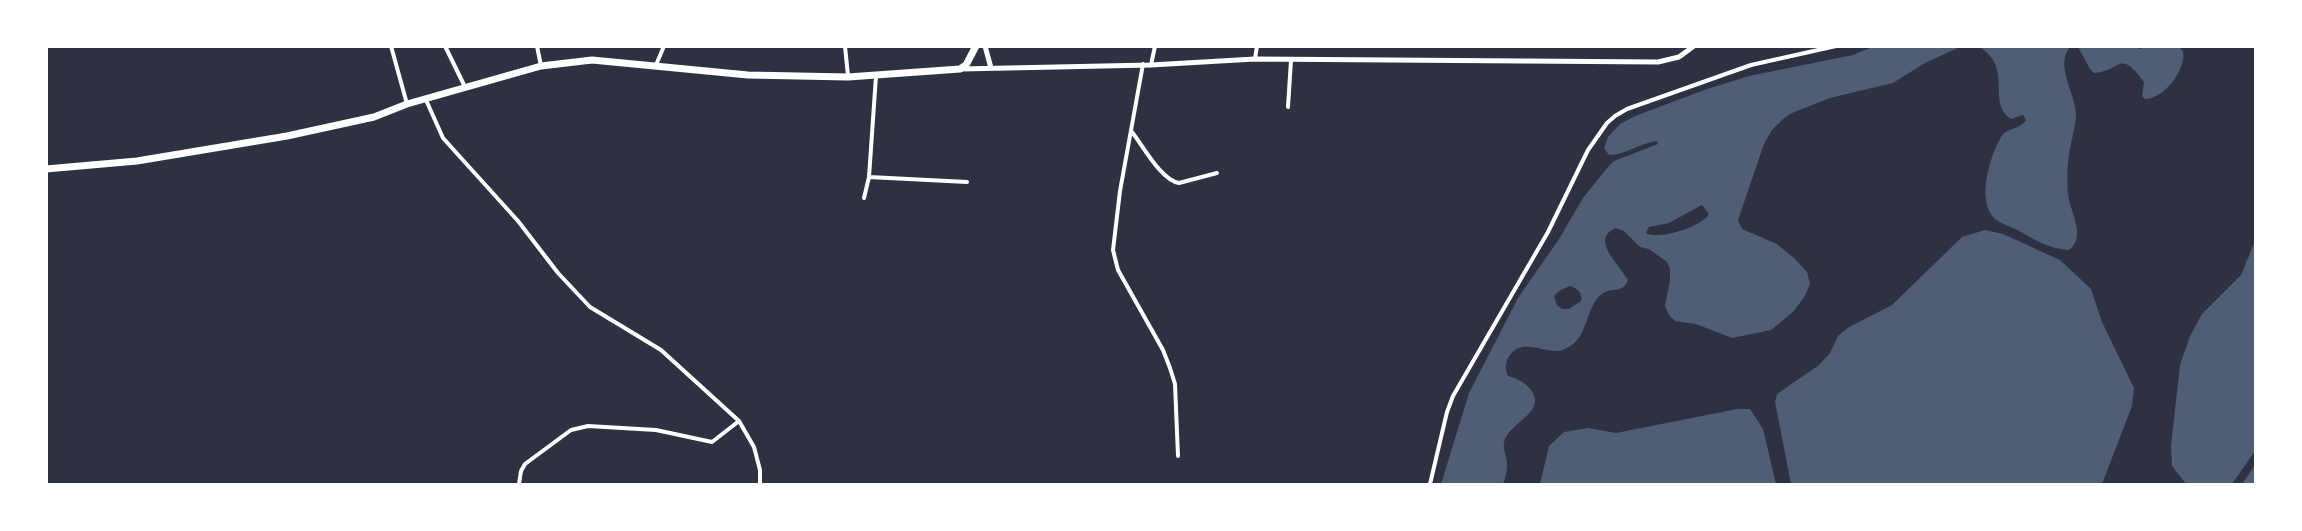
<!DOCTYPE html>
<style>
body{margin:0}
#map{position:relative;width:2302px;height:531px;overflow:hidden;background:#2d3142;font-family:Jost,sans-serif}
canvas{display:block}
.frame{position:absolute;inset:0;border:48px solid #fff;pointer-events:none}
</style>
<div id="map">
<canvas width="2302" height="531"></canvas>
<div class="frame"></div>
</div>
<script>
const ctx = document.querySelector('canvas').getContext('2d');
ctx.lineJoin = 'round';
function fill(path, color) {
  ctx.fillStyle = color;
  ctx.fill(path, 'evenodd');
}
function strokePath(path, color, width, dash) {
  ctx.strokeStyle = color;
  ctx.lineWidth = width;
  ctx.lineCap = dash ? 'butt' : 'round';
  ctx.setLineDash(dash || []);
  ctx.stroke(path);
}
fill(new Path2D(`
 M1875 46 1960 47 1925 63 1893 83 1830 98 1792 113 1783 119 1772 130 1764 144 1738 220 1742 229 1777 244 1795 259 1807 272 1810 284 1805 296 1794 311 1771 330 1732 338 1696 324 1675 321 1669 315 1665 306 1670 280V269L1667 262 1649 249 1640 247 1624 231 1616 228C1589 239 1620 265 1628 280 1622 295 1612 286 1602 294 1586 306 1589 332 1572 345 1569 347 1563 350 1559 351 1541 352 1520 337 1508 358 1505 364 1505 370 1508 376 1518 379 1524 381 1531 390 1547 411 1512 422 1505 439 1501 448 1508 457 1507 466 1507 472 1505 479 1503 484H1441L1469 393 1518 298 1559 239 1583 198 1608 167 1614 161 1658 144 1657 141C1640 143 1626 155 1609 155L1604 148 1608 137 1620 124 1635 116 1707 89 1749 76 1853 55ZM1702 205 1709 214C1703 226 1658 241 1646 233L1649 227 1669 223ZM1570 286C1577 288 1583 293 1581 301L1569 309H1562L1557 305 1554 296 1559 291Z
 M2133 46 2140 49 2144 47H2179L2183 51C2187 69 2164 99 2145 99L2142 96 2144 82C2119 48 2122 71 2094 73L2090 69 2078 47Z
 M1980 47H2070C2054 67 2077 94 2076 117 2075 127 2072 138 2070 149 2067 163 2067 180 2068 194 2070 212 2087 237 2069 250 2051 249 2036 241 2021 232 2013 227 1999 224 1993 217 1977 198 1990 156 2001 137 2007 127 2020 130 2026 120L2023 115 2011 119C1986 102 2014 70 1980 47Z
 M1985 230 2003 234 2060 260 2091 289 2102 322 2134 388 2132 406 2102 484H1791L1775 402 1777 394 1819 365 1830 353 1838 336 1849 327 1892 305 1962 237Z
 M2255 241V451L2232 484H2186L2172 466 2171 446 2180 365 2190 336 2202 314 2241 275Z
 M1737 409H1750L1763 429 1776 484H1540L1549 446 1564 432 1588 428 1616 433Z
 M2255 465V484H2242Z`), '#4f5d75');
strokePath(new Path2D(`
 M391 46 407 104
 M445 46 465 87
 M537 46 541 66
 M845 46 848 76
 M1255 59 1257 46
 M1143 64 1120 191 1113 250 1118 270 1163 350 1170 368 1175 384 1178 456
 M656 65 664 46
 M1151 65 1155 46
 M426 100 443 138 518 221 558 273 590 307 661 350 739 421 754 447 760 470V484
 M1288 107 1291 60
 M1132 132C1143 146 1161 180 1179 183L1217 173
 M869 177 967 182
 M864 198 869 177 876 76
 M519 484 521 471 525 464 571 430 588 426 656 430 712 442 739 421
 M1430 484 1447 412 1453 396 1548 232 1588 150 1607 123 1615 116 1627 109 1751 65 1836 46`), '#fff', 4);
strokePath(new Path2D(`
 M985 46 991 68
 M961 69 1151 65 1255 59 1658 62 1679 57 1694 46`), '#fff', 5);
strokePath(new Path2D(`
 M46 169 137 161 287 136 374 117 407 104 541 66 592 60 748 75 848 77 960 69 966 65 976 46`), '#fff', 7);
</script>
